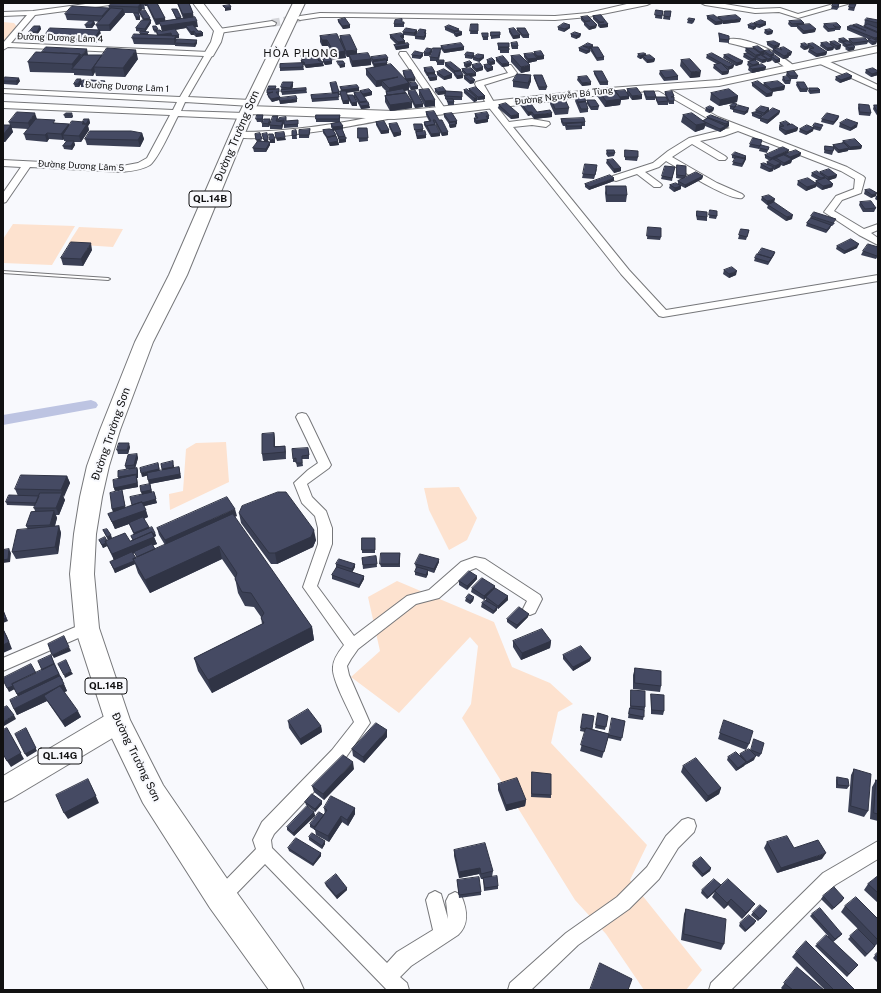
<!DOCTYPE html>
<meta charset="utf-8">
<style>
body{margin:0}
#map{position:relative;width:881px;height:993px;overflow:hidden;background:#f8f9fd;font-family:"Public Sans",sans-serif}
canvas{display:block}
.frame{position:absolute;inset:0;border:4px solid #111112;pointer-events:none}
</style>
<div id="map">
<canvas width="881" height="993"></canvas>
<div class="frame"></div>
</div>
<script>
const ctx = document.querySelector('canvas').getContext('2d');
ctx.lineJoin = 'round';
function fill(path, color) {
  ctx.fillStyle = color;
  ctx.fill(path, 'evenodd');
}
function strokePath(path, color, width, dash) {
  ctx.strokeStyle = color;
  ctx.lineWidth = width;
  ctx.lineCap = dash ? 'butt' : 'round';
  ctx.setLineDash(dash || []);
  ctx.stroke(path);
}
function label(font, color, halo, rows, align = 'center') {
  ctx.font = font + ' "Public Sans",sans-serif';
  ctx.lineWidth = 4;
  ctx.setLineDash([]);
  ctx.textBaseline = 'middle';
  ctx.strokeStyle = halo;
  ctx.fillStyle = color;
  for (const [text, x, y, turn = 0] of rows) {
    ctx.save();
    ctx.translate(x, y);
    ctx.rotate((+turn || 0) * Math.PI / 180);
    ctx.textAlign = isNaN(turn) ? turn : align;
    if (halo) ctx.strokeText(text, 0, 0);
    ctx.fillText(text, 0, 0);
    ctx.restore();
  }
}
fill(new Path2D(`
 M3 22 14 23 18 28 3 46Z
 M13 224 75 226 52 265 3 263V239Z
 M79 227 123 229 113 247 68 244Z
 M226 442 229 482 170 510 169 494 183 491 186 449 196 443Z
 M459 487 477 518 467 540 449 550 429 510 424 488Z
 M397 581 494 622 512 667 550 683 573 704 558 712 551 743 647 845 630 880 702 970 686 990H644L606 934 575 900 462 718 471 704 478 646 470 637 399 713 351 677 380 651 368 597Z`), '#fde2cf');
fill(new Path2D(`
 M91 400 96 402 98 405 96 408 3 425V415Z`), '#bdc4e2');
strokePath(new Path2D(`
 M272 23 300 18`), '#d5d6da', 8, [8, 4]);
const lane = new Path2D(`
 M3 271 108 278 110 279 108 280 3 273Z`);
const street = new Path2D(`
 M93 3H114L110 5 35 15 11 43 209 52 213 54 188 97 251 100 255 103 251 106 185 102 181 111 245 113 249 116 245 119 178 116C172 127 159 158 150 165 142 170 131 171 122 172L30 167 6 202 3 203V193L21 167 3 166V160L122 166 138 163 147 158 170 115 3 108V102L173 110 177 102 3 93V89L180 97 204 56 8 47 3 50V43L27 15 3 16V12L33 11Z
 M631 3H651L647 5 588 17 555 20 352 17H320L300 20 296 18 300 16 320 13 555 16 588 13Z
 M701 3H719L755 9 780 8 798 14 837 3H851L798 18 779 12 755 13 705 5Z
 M272 21 276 23 275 25 219 33 215 31 219 29Z
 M729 39C747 36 784 55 796 68L795 70C788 71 781 64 776 61 761 51 746 47 729 43Z
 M400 52H406L446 110 445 112H439L399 54Z
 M818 59H824L878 85V90L818 63Z
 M505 65H511L517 73 516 75 484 85 495 104 509 122 532 119 549 122 550 124 546 127 532 125 513 127 629 270 666 310 878 275V281L663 317 659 316 621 274 487 105 475 84 476 82 508 73 504 67Z
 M658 86H664L718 117 847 167 863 176 865 178 861 193 842 200 834 211 864 229 878 224V230L871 233 878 238V245L859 235 824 212 836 196 854 189 855 179 841 171 738 131 724 136 700 141 725 156 727 158 725 160H719L692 144 672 157 717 183 742 194 744 196 742 198C729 201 680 169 666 161L659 167 645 172 660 183 662 185 660 187H654L637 174 616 181 613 180 611 178 613 176 653 163 668 151 689 138 730 128 712 121 658 90Z
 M394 112 397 113 398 115 397 117C375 122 245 147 233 135L237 132C290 132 342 124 394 112Z
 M302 413 306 414 308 417 331 465 329 468 307 484 312 497 326 511 332 528V544L317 586 354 636 407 596 429 590 461 562 475 557 485 559 540 595 542 599 535 613 530 615 525 613 523 609 527 601 476 568 471 570 439 598 416 604 358 649 351 659 347 666 349 675 370 723 344 760 274 834 271 840 272 848 387 963 397 952 433 930 426 900 429 894 435 891 441 894 448 919 446 901 449 895 455 892 461 895C467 909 470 924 458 935L411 966 400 977 407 983 409 990H387L265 864 227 903 221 906 215 903 212 897 215 891 256 849 253 840 262 822 332 750 354 722C349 710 331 678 333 667 333 659 340 650 344 645L303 587 318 544V528L315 516 302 503 294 483 308 470 318 463 296 417 298 414Z
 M87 622 92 624 94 628 92 632 3 671V658Z
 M688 818 694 820 696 826 694 832 678 848 659 879 629 909 578 945 531 990H508L510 983 566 933 617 897 647 867 666 836 682 820Z
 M878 841V859L835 885 731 990H709L711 983 823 873Z`);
const secondary = new Path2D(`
 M193 3H203L224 31 221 42 213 56 209 57 204 54 211 42 214 31Z
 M878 46V52L719 86 609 94 429 116 394 119 248 114 244 112 242 110 244 108 248 106 394 111 429 108 609 88 719 80Z`);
const primary = new Path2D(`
 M117 711 126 714 129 722 126 730 12 798 3 802V776L108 714Z`);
const highway = new Path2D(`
 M293 3H305L252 116 187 275 153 342 120 430 109 466 102 497 96 534 94 574 99 628 130 720 163 785 232 886 299 979 304 990H269L210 908 143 803 108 730 75 628 70 574 74 534 80 497 87 466 100 430 135 342 169 275 238 116Z`);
strokePath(lane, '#76777a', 2);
strokePath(street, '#76777a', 2);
strokePath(secondary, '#76777a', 2);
strokePath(primary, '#76777a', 2);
strokePath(highway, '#76777a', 2);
fill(lane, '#fff');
fill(street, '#fff');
fill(secondary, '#fff');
fill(primary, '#fff');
fill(highway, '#fff');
fill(new Path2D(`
 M112 3 144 4 145 9H142L141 11 151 20V23L145 32 149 35H157L156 32 155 33 153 29V26L158 30 162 31 160 24 156 25 147 6H145L143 3H157L165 18V21L176 19 173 12 172 9 181 17 182 19 183 18 177 3H189L193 13V17L198 27H195L198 31 203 33V36L196 37 194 35H191L186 28 175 30 179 38H176L177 40 197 43 195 47 175 46V45L134 44 132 38 140 34V33L141 32 136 31V28L143 20 139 13 140 20H136L134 13H137H124L125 14 110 31H100L101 36 96 43 47 41 45 35 98 30 96 25 99 22 94 21 95 24 92 28H86L85 25 89 21 67 20 65 14 109 10V6Z
 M839 4V7L837 10 831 9 832 6Z
 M850 4H856L854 11 848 10Z
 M656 10 663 11 662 19 655 18Z
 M665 11H671L670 20 663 19Z
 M593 16 608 24V27L600 28 598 26V24L593 19Z
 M707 16 718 18V17L740 22 723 24 722 23V24L715 25 707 19Z
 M581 17 596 28 589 30 584 25V23L581 20Z
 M695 19 694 22 692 24 687 23 688 20Z
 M878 19V40H876L877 41 876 44 872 45 868 42 867 44 853 46 854 50 848 51 845 49 846 48 842 45 843 44 838 42 839 39 848 42 849 39 868 41V39L847 30V27L853 26V25L864 27 865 20H877Z
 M338 20 350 25V28L343 29 338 22Z
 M789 21 804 23V24L815 32 803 34 797 28V27H791L788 24Z
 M404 22V27H394V24Z
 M754 23 766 25 759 28 756 27V28L753 30 748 28V25L754 24Z
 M471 24H478V34H470Z
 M824 24 841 27 840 30H835V31L828 32 823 27Z
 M40 26 41 29 37 35H30L29 32Z
 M445 27 462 32V35L456 37 454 35V34L445 30Z
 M558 27 570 28 564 32 558 30Z
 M517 28 529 35V38H523L517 31Z
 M509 29 520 35V38L513 39 509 32Z
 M417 30V33L426 30V36L424 40 415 39V36L416 35 414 36 404 35V38L403 39 405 43 409 45V48L396 50 395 48 394 45H397L390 38V35L403 34V32Z
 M765 30 773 31 772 34 767 35 764 33Z
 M491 32 500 35V38L491 39Z
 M482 33 488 37V40H483Z
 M719 33 729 40V43L719 42Z
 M571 34H581L580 37 576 39 571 37Z
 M320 36 340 41V36L357 54 371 58 388 61H386L387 65 405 79 403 74V71L415 81 407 82 409 83 418 86V89L411 90 409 87V90L404 91 412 108 390 111 385 102V96L386 95V92H387L382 87V86L376 87 366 75V69L374 67 371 61V65L352 67 350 62 349 57H347L345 54 346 58 331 59 332 64 325 65 323 62V59H328L327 56 326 50H330L328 46H322L320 42Z
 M767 42 779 47 773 49 767 45Z
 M830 42 841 45 840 49 836 50 834 48 833 50 827 51 820 46 821 43 830 44Z
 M498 43H509V53H500V50H498Z
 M511 43 518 46V49H512L511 46Z
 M801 44 808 45V44L827 52 826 55 816 57 808 52 809 49H810L809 48 808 49 804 50 800 47Z
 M593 45V47L604 57V60L597 61 590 50 591 49 590 52 586 54 579 51V48L583 47V46Z
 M441 46 464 47V50L444 53 441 49Z
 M753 47 774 54V56L780 59V62L775 63 772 60 771 61 767 62 766 61V62L762 63 756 60V61L759 65 766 67 765 70 752 73 748 70 749 67H750L747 65 748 62 750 61 743 57 744 54 747 53 745 51 746 48H753Z
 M780 48 791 55 789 56 788 58 783 59 772 52 773 49H780Z
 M432 49V52L429 56H424V53Z
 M441 51 439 60 444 62V65H437V61H430V57Z
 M36 52 88 55 138 59 125 77 96 76 95 72 93 76 74 75V73L30 72 28 62Z
 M534 52 544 56V59L537 60V61L528 63 524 57V54H534Z
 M423 53V56L420 59 412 58V55Z
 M638 54 646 55 655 59 654 62 647 63 643 59V58L640 59 637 57Z
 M320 55 321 61 324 66 306 68 304 65H303L304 70 280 71V64L301 63V60H302L301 56Z
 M465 55 474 56 473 57 484 58 479 62 473 60V57L472 59 465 58Z
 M707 55 734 65 733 68 728 70 729 71 728 74 722 75 713 68 714 65 717 64 706 58Z
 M724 55 743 61 742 64 736 66 723 58Z
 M511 56 530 71 521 73 511 62Z
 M496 58 509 66 502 67 496 61Z
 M487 60 495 64 491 65 493 67V70L487 72 484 68V65L488 64 487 63Z
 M681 60 700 77 690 78 680 66Z
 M445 63 461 70V72L463 75V78L457 79 454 75V74L445 66Z
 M464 63 471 66 466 68 464 66Z
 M472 65 483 67V70L476 72 472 68Z
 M424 68 435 72V74L437 80 430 81 428 77V75L427 76 424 71Z
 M462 69 476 76 471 77 474 83 470 84 464 79V76H466L462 72Z
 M866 70 878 71V75L871 77 865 73Z
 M594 71 608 82V85H600L594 74Z
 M660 71 678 76V80L664 81 659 74Z
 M437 72 452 74V78L444 80 437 75Z
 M787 72 798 76 797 79H790L791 80 790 84H785L782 80 783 77H787L786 75Z
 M534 75 547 87 546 90H539L534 78Z
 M852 76 851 79 840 83 835 80 836 77Z
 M578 77 591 85 582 86 577 80Z
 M81 79 82 82 89 80V83L106 84 103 88 89 87V85L87 87H81V84L79 87H75L74 84Z
 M3 80 20 81 17 85 3 84Z
 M513 81H531L528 89 513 87Z
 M293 82V86L292 89 306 88 307 93 282 95 281 87Z
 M797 82 808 89 807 92H800L796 85Z
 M330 83 339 92 340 95H338L339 100 312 102 311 95 332 94Z
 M752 83 763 85 764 83 785 86 784 90 772 92V96L766 97 752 86Z
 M340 87 359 88V91L346 93 349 100V104H343L340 94V91H341Z
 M809 88 820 90V93L810 94 808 91Z
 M268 89H279V95H278L280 98 297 102 280 104 279 100 272 102 268 97 267 90H268Z
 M435 89 446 91 462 92V100H454V105H448L447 100 445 99V94L438 95 435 92Z
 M469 89 485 96V99L478 100H477V101L474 102 464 93V90H469Z
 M627 89 642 99 632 100 629 96V99L621 100 620 105 605 107 597 96 598 90 627 92Z
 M419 90 435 106 425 107 419 96Z
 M360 91 372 92V95L364 97 367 102 369 105 370 108 361 109 359 105 355 98 357 106H352L348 99V95L354 96V93L361 92Z
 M408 91 423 104V107L415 108 408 94Z
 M644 91 656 97 655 100H646L644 94Z
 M665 92 674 96V104H669L668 102V105H658L656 100V97H666L665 95Z
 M711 93 738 96 737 102 734 103 736 106 748 112 744 115 733 112V110L730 109V106L733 103 719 106 710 100Z
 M551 98 569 108 568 114 555 115 550 104Z
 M576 98 586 101V103L588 109V112L580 113 575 101Z
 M587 100 599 106 598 110H591L587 104Z
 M520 102 537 112 552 117 534 119 531 115 528 116 520 105Z
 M859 104 871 113 870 116 859 115 858 108Z
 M499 105 519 118 511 119 498 108Z
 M874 105H878V117L873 109Z
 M706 108H714L713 111 709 113 705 111Z
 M756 110 769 112 763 116H762V117L780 111 779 114 767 124 760 121V119H759L752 116V113L755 112Z
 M426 112 439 120 448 135 442 136 435 123V125L440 136 431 137 424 125V122L429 121 426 115Z
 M66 113 73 116 72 118H65L64 115Z
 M444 114 457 121 456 127 450 128 449 126V124L444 117Z
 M475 114 489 116V119H488V122L476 124 474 122V118H476L475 117Z
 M263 115V121L271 122 269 127H262V123L263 122H257L256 119Z
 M340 115V122L346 139V142L339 143V140L336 133 335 130H333L338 141 339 145 330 146 328 140 323 133V130L332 129 331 127V124L339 122H316V119Z
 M683 115 703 121 707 118V117L729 122V126L726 128 725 129 720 132 705 126 704 129 695 132 681 122Z
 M278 116V121H279V118L287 121 298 120V127L284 128V124H283L282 129H270V125Z
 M839 116 838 119 833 125 821 122 822 119Z
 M37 119 56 123 69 124V125L83 122 89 119 90 123 88 126 89 130 81 142H74L75 145 72 150 64 149 63 146 66 141H64V139L63 140 49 139 47 142 26 140 24 134 28 129 11 128 13 132 5 142H3V125H10L9 122Z
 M561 119 585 122V126H582V129L566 130 565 126H563L561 122Z
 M376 122 389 130V133L381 134 376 125Z
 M780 123 790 124 798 128 797 131 785 135 779 130V127H780L779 126Z
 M840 123 857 127 850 131 839 127Z
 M389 124 401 135 394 137 389 127Z
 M414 124 423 129V131L426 138 417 139 416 135Z
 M813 126 822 128 820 131 813 129V131L806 135 799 132 800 129 813 127Z
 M358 128H367L368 141 359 142Z
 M310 129 309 138H299V135Z
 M296 130 297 139H292V136Z
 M142 133 144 139 140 147 87 145 85 139Z
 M255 134 262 141H264L262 134 269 142H270V145L266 152H254L253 148 257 142Z
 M843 141 862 146 861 149 849 150H848V151L838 153 834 149 832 155 824 153 825 146 833 147V145L842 143Z
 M750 144H762L761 145 768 150 767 153 759 151 760 147 759 149 749 147Z
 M607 150 615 153 614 156 608 157 606 154Z
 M625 150 638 157 637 161 625 160Z
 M788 153H801L800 156 792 160 791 163 783 166 781 165 780 167 774 170 773 169V171L769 172 760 168 761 164H767V162L770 161 765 158V155Z
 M732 155 746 156V159L742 167 732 165 735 159 732 158Z
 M607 160 621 168V171L614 173 606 163Z
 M677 165 686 176 685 178 703 176 702 179 685 188 681 186V189L674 192 669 188 670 185 678 184V181L682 179 676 178Z
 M597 169 594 179 582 178 583 174Z
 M674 170 672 181 661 179 662 176Z
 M820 172 837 175 836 178 829 180 833 184 832 187 822 190 816 186V187L806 191 797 185 798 181 815 183 816 181 818 180 811 176 812 173H820Z
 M614 181 589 190 585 187V184Z
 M606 186 627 195 626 202H606L605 193Z
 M865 190 876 196 878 195V201L875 199 876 196 871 198 864 194Z
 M762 197 774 203 792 219 786 221 767 208 768 205 771 204 767 205 761 200Z
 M860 202 876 208 874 212H863L859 205Z
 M710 210 717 216 716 219 709 218Z
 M697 211 707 217V221L697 220 696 215Z
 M811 216 835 223 832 226H831L830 228 826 233 806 226 807 223 810 219Z
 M648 227 661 237 660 240 647 239Z
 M741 229 749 230 746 240 738 239Z
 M837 246 857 248 844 254 836 249Z
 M878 247V256L876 259 861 255 863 251Z
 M92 250 83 266 63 265 61 258Z
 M775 252 774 255 768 265 754 261 755 258 758 254Z
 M724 270 736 275 729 278 723 274Z
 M274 433 275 440V446H285L286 459 263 461 262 454Z
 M130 447 128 454H118L117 450Z
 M309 452V459H302L303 466 297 467 296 462H293V459Z
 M137 454 138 458 135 468H137L138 471V478H137L138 487 115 491 114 488 118 479 129 469H126L125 466Z
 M158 463 160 471H162V469L174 465V468L179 467 181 478 150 484 152 492 157 503 144 506 148 517 144 519 149 529 155 533 156 536 154 537 157 544 153 545 155 549 165 545 159 535 157 528 237 516 234 517 312 627 314 640 212 693 198 671 194 658 262 624 261 618V617L254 607 245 606 238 593 235 578 222 559 150 593 138 573 135 564 115 573 110 562 114 560 107 546 103 548 99 540 107 541 108 540 103 530 111 535 112 539 130 541 133 540 131 536 134 535 129 524 115 529 108 514 113 512 112 509 122 490 125 508 132 505 142 494 149 484 148 475 142 477ZM135 553 137 557 136 558 133 554Z
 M67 476 70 483 63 497 65 500 59 515H56L57 518 55 526H59L61 533 58 554 16 559 12 552 28 529 26 526 35 511 34 508 35 506 7 505 6 502 18 496 15 489Z
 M239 513 316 540 313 547 277 564H271L241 523Z
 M375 538V553H362V550Z
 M400 553V567H381L380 564Z
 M376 556 377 567 363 569 362 558Z
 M439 562 434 573 428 571V574L426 578 415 575V572L416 568 415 564Z
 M336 564H355V567L352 572 364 576V579L359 588 332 579V575L336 568Z
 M477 576V579L467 590 459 585V581Z
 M472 588 495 589 508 596V600L498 609 497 608V610L493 614 481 607 482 603 486 600V598L484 600 471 592Z
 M474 597 473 601 470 604 465 601 466 598Z
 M528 617 516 629 507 622V619Z
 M513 641H551L550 648 521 660 513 647Z
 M51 655 67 691 64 692 81 717 65 727 47 701 17 715 14 709 18 696 14 689 9 692 36 673 42 670Z
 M563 655 591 658 590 661 573 671 563 659Z
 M635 668 661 686 660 692 633 689V675Z
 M631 690 645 707 643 720 628 718 629 711 630 708 631 693Z
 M651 694 664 711 663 715 651 714Z
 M598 713 608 716 605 730 595 728Z
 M583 714 592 729 609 734 625 721 621 741 608 738 602 758 580 751 585 732 580 731Z
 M724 720 749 744 746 750 718 739Z
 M288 721 321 726 322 732 301 745 289 728Z
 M387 737 364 763 353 756 352 749Z
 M754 739 761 754 759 757 754 755V760L745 765 744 766 736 771 727 760 728 757 740 756V754L751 751Z
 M683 766 721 788 719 794 706 802 681 772Z
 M354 769 324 800 314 792 312 786Z
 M854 769 868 811 864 817 848 812 851 775Z
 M532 772 551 795V798L531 797Z
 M837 777 849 786 847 789 836 788V780Z
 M876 780 878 781V821L870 819 872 787Z
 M498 784 526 800 525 806 506 811 498 790Z
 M322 801V804L315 812 306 805 305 802Z
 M324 808H355V814L348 826 342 822 329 842 316 835 315 830 310 827V824L324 815 325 814Z
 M314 812 315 816 294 836 287 830V827Z
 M309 837 325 841V844L322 849 309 840Z
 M767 842 794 848 822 859 777 873 764 848Z
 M288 848 321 853V856L313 866 289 851Z
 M454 850 493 871 492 877 498 886V889L484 891 483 879H481L479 874 459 878 454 856Z
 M693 863 711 868 710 871 702 877 692 866Z
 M878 876V903L864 890 868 884Z
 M457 880 481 892V895L459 898Z
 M325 883 347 888V890L337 899 326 886Z
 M721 885 720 887 751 909 742 919 728 905 724 909 712 897 715 892 707 899 701 893 702 890Z
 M823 896 844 898 842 901 832 910 821 899Z
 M845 906 878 919V943L875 946 873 949 865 957 848 939 858 929 841 912Z
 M686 909 724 944 721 950 681 940 684 914Z
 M767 911 765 914 758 921 751 915 753 912Z
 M812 914 842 934 840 936 833 942 858 965 847 977 815 946 817 944 828 936 810 916Z
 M756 921 754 924 745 932 739 926 740 923Z
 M796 952 855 990H825L792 957Z
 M878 952V963L873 958Z
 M797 967 824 990H783L781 988Z`), '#3b4055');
fill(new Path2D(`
 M141 3 142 9 139 13 138 7Z
 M144 3H146L147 6H145Z
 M159 3H168L159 4Z
 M231 7V10L225 11V8Z
 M109 8 110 13 103 22 102 16Z
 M123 9 125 14 110 31 109 25Z
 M193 13 194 19 184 20 183 14Z
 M136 17H140V20H136Z
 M150 18 151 23 145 32 144 19Z
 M165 18 166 24 159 22 160 24 156 25 155 19Z
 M741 19 740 22 723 24V21Z
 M94 21 95 24 92 28 91 25Z
 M197 21 198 27 187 28 186 26V28L162 32 161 26Z
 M722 21V24L715 25 716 22Z
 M766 22V25L759 28 760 25Z
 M608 24V27L600 28V25Z
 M350 25V28L343 29 342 26Z
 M570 25V28L564 32 565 29Z
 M597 25 596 28 589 30 590 27Z
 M757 25 756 28 753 30V27Z
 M40 26 41 29 37 35V32Z
 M459 29V32H462V35L456 37V34L455 33V31Z
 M816 29 815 32 803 34 804 31Z
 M100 30 101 36 96 43 95 37Z
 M417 30V33L414 36V33Z
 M194 31V35H191V32Z
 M773 31 772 34 767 35 768 32Z
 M171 33V36L158 38V35Z
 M203 33V36L196 37V34Z
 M426 33V36L424 40V37Z
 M581 34 580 37 576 39V36Z
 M179 35V38H176L177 42 175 43V45L174 39 172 36Z
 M404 35V38L400 39V36Z
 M520 35V38L513 39V36Z
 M878 37V40L874 41 875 38Z
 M197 40V43L195 47 194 44Z
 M322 40H327L328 46H322Z
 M405 41V44L398 45V42Z
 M877 41 876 44 872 45 873 42Z
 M780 44 779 47 773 49 774 46Z
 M409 45V48L396 50V47Z
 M593 45V48L591 47 590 52 586 54 587 51 589 50V47Z
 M841 45 840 49 836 50 837 46Z
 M809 46 808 49 804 50 805 47Z
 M464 47V50L444 53V50Z
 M834 47 833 50 827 51V48Z
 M855 47 854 50 848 51 849 48Z
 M87 49 88 55 84 61 82 55Z
 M432 49V52L429 56V53Z
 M136 50 138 59 125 77 123 68Z
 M357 50V56L349 55V57H347L346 51Z
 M345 51 346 58 328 60V54Z
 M764 51V54H761V57H756V61L751 62 752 59 755 58 756 55H759L760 52 765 51Z
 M792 52 791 55 789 56 788 58 783 59 784 56 787 53Z
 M827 52 826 55 816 57 817 54Z
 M423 53V56L420 59V56Z
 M474 53V56L472 59V56Z
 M80 54 83 63 73 69 72 64Z
 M646 54V58L643 56V58L640 59V56Z
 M102 55 94 67 95 72 93 76 91 70Z
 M484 55V58L479 62V59Z
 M537 56H544V59L537 60V61L528 63V59L537 58Z
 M388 58V61L374 63 373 62V63V60Z
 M772 58 771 61 767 62 768 59Z
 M371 59V65L352 67V61Z
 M655 59 654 62 647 63V60Z
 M767 59 766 62 762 63V60Z
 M780 59V62L775 63 776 60Z
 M332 61V64L325 65 324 62Z
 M495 61V64L490 65V62Z
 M743 61 742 64 736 66 737 63Z
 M323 63 324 66 306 68 305 65Z
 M387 63V66L375 68 374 64Z
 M472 63 471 66 466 68V64Z
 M509 63V66L502 67V64Z
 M759 63V66L752 68 753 65Z
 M345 64V67L340 68 339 65Z
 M530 65V71L521 73V67Z
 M734 65 733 68 728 70V67Z
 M483 67V70L476 72V69Z
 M493 67V70L487 72 488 69Z
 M766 67 765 70 752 73V69Z
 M461 70V73H455V71Z
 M701 71 700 77 690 78 691 72Z
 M729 71 728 74 722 75V72Z
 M435 72V75L427 76V73Z
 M878 72V75L871 77 872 74Z
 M476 73V76L467 77V74Z
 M452 74V78L444 80V77Z
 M463 75V78L457 79V76Z
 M531 75V81L528 89V83Z
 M852 76 851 79 840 83 841 80Z
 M398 77 382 81V86L376 87V81Z
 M437 77V80L430 81 429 78Z
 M19 78 20 81 17 85 16 81Z
 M415 78V81L406 82V79Z
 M81 79 82 82 79 87 78 84Z
 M89 80V84L87 87 86 84Z
 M475 80 474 83 470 84V81Z
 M105 81 106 84 103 88 102 84Z
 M293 82V86L291 91 290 88Z
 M591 82V85L582 86V83Z
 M409 83V90L389 94V88Z
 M418 86V89L411 90V87Z
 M785 86 784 90 770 92 771 89Z
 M359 88V91L342 93V90Z
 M446 91V94L438 95V92Z
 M339 92 340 95 333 96V93Z
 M372 92V95L363 97V94Z
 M773 92 772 96 766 97 767 94Z
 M642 95V99L632 100V96Z
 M485 96V99L478 100V97Z
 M629 96V99L621 100 620 105 605 107 606 101 619 97Z
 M738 96 737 102 719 106 720 100Z
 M280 97V100L279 98V100L272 102 271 99Z
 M474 98H477V101L474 102Z
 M297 99V102L280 104V101Z
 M349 100V104H343V101Z
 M435 100V106L425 107V101Z
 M357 102V106H352V103Z
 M412 102V108L390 111V105Z
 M423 104V107L415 108V105Z
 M369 105 370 108 361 109V106Z
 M714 108 713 111 709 113V110Z
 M749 108 748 112 744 115 745 112Z
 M769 108V112L763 116 764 113Z
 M780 111 779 114 767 124 768 120Z
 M528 112H532L531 115 528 116Z
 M35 113 37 119 30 129 28 123Z
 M72 113 73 116 72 118 71 115Z
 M552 113V117L534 119V115Z
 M519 114V118L511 119V116Z
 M839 116 838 119 833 125 834 122Z
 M89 119 90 123 88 126 89 130 81 142 79 136 82 124 84 122 86 124Z
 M270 119 271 122 269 127 268 124Z
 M488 119V122L476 124V121Z
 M457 121V124L450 125 456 124V127L450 128V122Z
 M283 122V125L282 129 281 126Z
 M729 122V126L726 128V124Z
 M706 123 704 129 695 132 696 125Z
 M858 123 857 127 850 131 851 128Z
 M69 124 70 130 63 135 64 139 63 140 61 134Z
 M11 125 13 132 5 142 3 135Z
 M343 126V129L333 131V127Z
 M726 126 725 129 720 132V129Z
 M798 128 797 131 785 135 786 131Z
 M814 128 813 131 806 135 807 132Z
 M389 130V133L381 134V131Z
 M401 132V135L394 137 393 133Z
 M448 132V135L442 136V133Z
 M47 133 49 139 47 142 45 135Z
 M142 133 144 139 140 147 138 140Z
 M440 133V136L431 137V134Z
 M336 135V138H327V140V137Z
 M426 135V138L417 139V136Z
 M345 136 346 142 339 143V137Z
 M285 137 286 140 277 141 276 138Z
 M275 139V143H270V140Z
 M264 140H268L269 143 270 142V145L266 152Z
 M74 141 75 145 72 150 71 146Z
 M338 141 339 145 330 146 329 143Z
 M862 146 861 149 849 150 850 147Z
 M849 148 848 151 838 153 839 150Z
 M789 150 788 153 770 161 771 158Z
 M801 153 800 156 792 160 791 163 783 166 784 163 789 160 790 157Z
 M746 156V159L742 167 744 158Z
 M781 163 780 167 774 170 775 166Z
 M774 167 773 171 769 172 770 169Z
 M621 168V171L614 173V169Z
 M837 175 836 178 827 181 828 177Z
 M703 176 702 179 685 188V185Z
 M614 178V181L589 190 590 187Z
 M817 184 816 187 806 191 807 187Z
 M833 184 832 187 822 190 823 186Z
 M681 186V189L674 192 675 188Z
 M877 193 876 196 871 198 872 195Z
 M775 199 774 203 767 205V201Z
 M793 215 792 219 786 221 787 217Z
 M831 225 830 228 826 233 827 230Z
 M91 243 92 250 83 266 81 259Z
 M859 244 857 248 844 254 845 251Z
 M775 252 774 255 770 261 771 258Z
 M737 271 736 275 729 278V274Z
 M274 433 275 440V454L274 447Z
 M129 443 130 447 128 454 127 450Z
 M285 446 286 453V459L285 452Z
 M137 454 138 458 135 469 134 465Z
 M173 461 174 470 163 472 162 469Z
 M179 467 181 478 149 484 148 480Z
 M137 468 138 471V478H137L138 487 115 491 114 488 119 481 118 477Z
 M159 469 160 472 142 477 141 473Z
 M67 476 70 483 64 497 61 490Z
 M150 484 152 493 142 495 141 492Z
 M122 490 126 510 114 513 112 509Z
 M154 492 157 503 133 509Z
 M62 493 65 500 59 515 56 508Z
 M235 509 237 516 167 547 165 540Z
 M146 510 148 517 115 529 112 522Z
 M54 511 57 518 53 532 50 525Z
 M59 526 61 533 58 554 55 547Z
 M149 527 150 530 135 536 134 533Z
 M314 530 316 540 313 547 277 564 275 553Z
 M155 533 156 536 154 537 157 544 114 561 112 554 134 541Z
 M111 535 112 539 109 541 107 537Z
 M106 543 107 546 103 548 102 545Z
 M219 546 222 559 150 593 145 580Z
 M9 549 11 553 10 562 3 563V560Z
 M439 559V562L434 573V569Z
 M134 561 135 564 115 573 114 569Z
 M355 564V567L352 573V569Z
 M428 570V574L426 578V575Z
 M364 576V579L359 588V585Z
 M477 576V579L467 590V586Z
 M495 586V589L484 600V596Z
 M508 596V600L498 609V606Z
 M474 597 473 601 470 604V601Z
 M497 607V610L493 614 494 611Z
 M3 610 8 621 3 623Z
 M529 614 528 617 516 629 517 625Z
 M312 627 314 640 212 693 208 680Z
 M3 629 7 636 12 649 3 653Z
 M551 641 550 648 521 660 522 653Z
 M69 647 71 651 54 658 52 655Z
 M591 658 590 661 573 671V667Z
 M71 671 73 674 65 678 64 675Z
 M36 674 38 677 9 692 7 688Z
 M59 674 63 680 20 701 17 694Z
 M64 684 67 691 47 700 44 696 47 701 17 715 14 709Z
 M78 711 81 717 65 727 62 721Z
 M14 715 16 719 4 726 3 724V722Z
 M321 726 322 732 301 745 300 739Z
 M7 728 24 759 11 767 7 761Z
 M26 728 37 751 27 757 25 754Z
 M387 730V737L364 763 363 757Z
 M756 756 754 760 745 765 747 762Z
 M353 762 354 769 324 800 323 794Z
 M746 762 744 766 736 771 738 768Z
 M91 785 99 803 68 819 64 813Z
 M721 788 719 794 706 802 708 796Z
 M526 800 525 806 506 811V805Z
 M322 801V804L315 812V809Z
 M355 808V814L348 826 347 820Z
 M314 812 315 816 294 836 293 833Z
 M341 816 342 822 329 842 328 836Z
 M325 841V844L322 849V846Z
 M321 853V856L313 866V864Z
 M826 853 822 859 777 873 781 868Z
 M480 868 479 874 459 878V872Z
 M711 868 710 871 702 877 703 874Z
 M721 885 719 888 707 899 708 897Z
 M347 888V890L337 899 336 896Z
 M844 898 842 901 832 910Z
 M731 899 728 905 724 909 727 903Z
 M755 904 751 909 742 919 746 913Z
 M756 921 754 924 745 932 746 930Z
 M842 934 840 936 833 942 835 939Z`), '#303445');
const building = new Path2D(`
 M112 3H143L144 4 141 3 138 7 109 6Z
 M147 3H157L165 18 155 19Z
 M178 3H189L193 13 183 14Z
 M834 3 839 4 837 7 832 6Z
 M850 4H856L854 8 849 7Z
 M230 5 231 7 225 8 223 6Z
 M72 6 109 8 102 16 65 14Z
 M111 8 123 9 109 25H96Z
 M172 9H177L181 17 177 18Z
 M145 10 150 18 144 19 139 11Z
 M656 10 663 11 662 16 655 15Z
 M665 11H671L670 17 664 16Z
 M134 13H138L140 17H136Z
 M601 15 608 24 600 25 598 23 604 22H600L593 16Z
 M714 15 722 21 716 22 707 16Z
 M736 15 741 19 723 21 718 17Z
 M588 16 597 25 590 27 584 22 590 21H585L581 17Z
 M195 17 197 21 161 26 159 22Z
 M345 18 350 25 342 26 338 20Z
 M689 18 695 19 693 21 688 20Z
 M867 18 878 20V23L865 20Z
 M402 19V22H404V24H394L395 20Z
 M142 20H151L145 29 136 28Z
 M761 20 766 22 760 25 754 23Z
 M801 20 804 23 792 24 789 21Z
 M89 21H94L91 25H85Z
 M564 23 570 25 565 29 558 27Z
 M752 23 757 25 753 27 748 25Z
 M837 23 841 27H836L833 25 836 28 829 29 824 24Z
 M471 24H478V31H470Z
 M810 24 816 29 804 31 797 25Z
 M857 24 878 33V37L875 38 847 27 851 25 866 31 853 25Z
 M868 24 878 28V32L864 26Z
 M193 25 198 31H201L203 33 196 34 194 31 191 32 186 26Z
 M449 25 459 29 455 31 445 27Z
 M34 26H40L37 32H29Z
 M153 26H156L158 29 154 30Z
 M50 28 100 30 95 37 45 35Z
 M406 28 417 30 414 33 403 32Z
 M514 28 520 35 513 36 509 29Z
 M517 28H525L529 35H523Z
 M175 29 179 35 172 36 171 33 158 35 156 30H160L161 31Z
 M420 29 426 30 424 33H426L424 37 415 36Z
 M770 29 773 31 768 32 765 30Z
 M141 31 149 32 147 34 140 33Z
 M460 31 462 32 456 34 454 32Z
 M491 32H500V35L491 36Z
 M575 32 581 34 576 36 571 34Z
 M401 33 404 35 400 36 405 41 398 42 390 35Z
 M482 33H488V37H483Z
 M719 33 729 36V40L720 39Z
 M134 34 176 36 174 39 132 38Z
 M337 34 345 51 328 54 326 50 332 49 327 40H322L320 36Z
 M350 35 357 50 346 51 340 36Z
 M844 38 848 41H843L839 39Z
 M865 38 868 41 853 43 849 39Z
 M872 38 877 41 873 42 868 39Z
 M177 39 197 40 194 44 175 43Z
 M774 41 780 44 774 46 767 42Z
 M835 41 841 45 837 46 830 42Z
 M848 41 852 44 847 45 843 42Z
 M517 42 518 46H512L511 43Z
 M827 42 834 47 827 48 821 43Z
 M408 43 409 45 396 47 394 45Z
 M461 43 464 47 444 50 441 46Z
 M498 43H509V47H499Z
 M588 43 593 45 589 47 583 46Z
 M805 43 809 46 805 47 801 44Z
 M813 43 827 52 817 54 809 49 814 48 808 44Z
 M853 45 855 47 849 48 846 46Z
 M583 46 590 49 587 51 579 48Z
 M758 46 765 51 760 52 753 47Z
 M46 47 87 49 82 55H81L80 54 42 52Z
 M591 47H598L604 57 597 58Z
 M784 47 792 52 787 53 789 54 784 56 773 49 778 48 782 50 780 48Z
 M107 48 136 50 123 68 94 67Z
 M427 48 432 49 429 53H424Z
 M433 48H441L438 58 430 57Z
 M500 48H509V50H500Z
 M746 48H753L761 54 756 55Z
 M769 50 774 54 770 55 764 51Z
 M415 51 423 53 420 56 412 55Z
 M541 51 544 56H537L534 52Z
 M36 52 80 54 72 64 28 62Z
 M467 52 474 53 472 56 465 55Z
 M368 53 371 59 352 61 349 55Z
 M533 53 537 58 528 59 524 54Z
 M644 53 646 54 640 56 638 54Z
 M712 53 734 65 728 67 707 55Z
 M748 53 756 58 752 59 744 54Z
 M478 54 484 55 479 59 473 57Z
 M729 54 743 61 737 63 724 55Z
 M766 54 772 58 768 59 762 55Z
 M84 55H102L91 70 72 69Z
 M320 55 321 58H317L319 61H322L323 63 305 65 304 62H302L301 60 305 59H302L301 56Z
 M386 55 388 58 373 60 371 57Z
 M520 55 530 65 521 67 511 56Z
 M650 55 655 59 647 60 643 56Z
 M761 55 767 59 762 60 756 57Z
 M775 55 780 59 776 60 771 56Z
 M503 56 509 63 502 64 496 58Z
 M330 58 332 61 324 62 323 59Z
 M492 58 495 61 490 62 487 60Z
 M690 59 701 71 691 72 681 60Z
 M386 60 387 63 374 64 373 62Z
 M437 60H444V62H437Z
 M755 60 759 63 753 65 748 62Z
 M337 61H343L345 64 339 65Z
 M470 61 472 63 466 64 464 63Z
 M451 62 461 70 455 71 445 63Z
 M303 63V67L280 68V64Z
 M480 63 483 67 476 69 472 65Z
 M721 63 729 71 722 72 714 65Z
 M391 64 409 83 389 88 382 81 398 77 376 81 366 69Z
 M489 64 493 67 488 69 484 65Z
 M762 64 766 67 752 69 749 67Z
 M432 67 435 72 427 73 424 68Z
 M471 68 476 73 467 74 462 69Z
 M873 68 878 71V72L872 74 866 70Z
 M444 69 452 74 444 77 437 72Z
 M411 70 415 78 406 79 403 71Z
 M673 70 678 76 665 78 660 71Z
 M461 71 463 75 457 76 454 72Z
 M594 71H602L608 82H600Z
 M794 71 798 76H790L787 72Z
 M847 73 852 76 841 80 836 77Z
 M428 74H435L437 77 429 78Z
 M517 74 531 75 528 83 513 81Z
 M469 75 475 80 470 81 464 76Z
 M534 75H542L547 87H539Z
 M587 76 591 82 582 83 578 77Z
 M788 76 791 80 785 81 783 77Z
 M5 77 19 78 16 81H3V80Z
 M77 79H81L78 84H74Z
 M83 80H89L86 84H80Z
 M91 80 105 81 102 84H89Z
 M758 81 773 92 767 94 752 83Z
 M778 81 785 86 771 89 764 83Z
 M283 82H293L290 88 281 87Z
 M336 82 339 92 333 93 330 83Z
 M415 82 418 86 411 87 409 83H408Z
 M797 82H804L808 89H801Z
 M357 85 359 88 342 90 340 87Z
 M269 86H276L275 89H268Z
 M443 87 446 91 438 92 435 89Z
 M476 87 485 96 478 97 469 89Z
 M306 88V90L281 92V90Z
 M613 88 621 99 606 101 598 90Z
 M637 88 642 95 632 96 627 89Z
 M809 88H818L820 90 811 91Z
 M279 89V92H276L280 97 271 99 267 94 273 92 267 93V90Z
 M369 89 372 92 363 94 360 91Z
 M403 89 406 93 388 95 386 92Z
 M429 89 435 100 425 101 419 90Z
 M467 89 477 98H474L464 90Z
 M729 89 738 96 720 100 711 93Z
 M415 90 423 104 415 105 408 91Z
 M625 90 629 96 620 97 615 91Z
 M340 91H346L349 100 343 101Z
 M446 91 462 92V97L445 96Z
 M644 91H654L656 97H647Z
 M672 91 674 96 671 97H674V101H669L665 92Z
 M361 92 367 101 360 102 354 93Z
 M338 93 339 97 312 99 311 95Z
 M406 93 412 102 390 105 385 96Z
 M348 95H353L357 102 352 103Z
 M296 96 297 99 280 101 279 98Z
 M564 97 569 108 555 109 551 98Z
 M584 97 586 101 578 102 576 98Z
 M656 97H666L668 101 658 102Z
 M447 99H453L454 102H448Z
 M587 100H595L599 106 591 107Z
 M529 101 537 112 550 110 552 113 534 115 532 112H528L520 102Z
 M368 102 369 105 361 106 359 103Z
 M586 102 588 109H581L578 103Z
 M506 103 519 114 511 116 499 105Z
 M733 103 737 104 734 107 730 106Z
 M859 104 869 105 871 113 860 112Z
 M738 105 749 108 745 112 733 109Z
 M874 105H878V113Z
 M710 106 714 108 709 110 706 108Z
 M761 106 769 108 764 113 756 110Z
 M773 108 780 111 768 120 760 118Z
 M434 111 439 120H442L448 132 442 133 435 120H433L435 124 426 126 424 122 431 121 426 112Z
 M17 112 35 113 28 123 9 122Z
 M487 112 489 116H486L488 119 476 121 474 118H478L475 114Z
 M755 112 762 114 760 116 752 113Z
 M66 113H72L71 115H64Z
 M452 113 457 121 450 122 444 114Z
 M692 113 706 123 696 125 683 115Z
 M827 113 839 116 834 122 822 119Z
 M257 115H263L262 119H256Z
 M316 115H340L339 119H316Z
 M711 115 729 122 726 124 707 117Z
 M273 116H278L276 121 283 122 281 126 270 125Z
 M286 117V121L298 120V124L284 125V120L278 121 279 118Z
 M584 118 585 122 563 123 561 119Z
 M708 118 726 126 720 129 703 121Z
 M36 119 55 120 53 123 69 124 61 134 47 133 45 135 24 134Z
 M84 119H89L86 124H84V122H83Z
 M264 119H270L268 124 262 123Z
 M847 119 858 123 851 128 840 123Z
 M72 121 84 122 82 124H87L79 136 63 135Z
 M384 121 389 130 381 131 376 122Z
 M786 121 790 124 787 125 792 124 798 128 786 131 779 127 784 126 780 123Z
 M340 122 343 126 333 127 331 124Z
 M455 122 456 124 450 125 449 123Z
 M397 123 401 132 393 133 389 124Z
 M582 123V126H567L566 124Z
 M815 123 823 125 821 128 813 126Z
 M414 124H422L423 129 415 130Z
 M3 125H11L3 135Z
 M436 125 440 133 431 134 427 126Z
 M807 125 814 128 807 132 800 129Z
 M358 128H367L368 138H358Z
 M310 129 309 135H299V130Z
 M330 129 333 130 336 135 327 137 323 130Z
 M342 129 345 136 339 137 335 130Z
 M296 130 297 135 292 136V131Z
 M90 131H131L142 133 138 140 85 139Z
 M425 131 426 135 417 136 416 132Z
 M284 132 285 137 276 138 275 133Z
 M260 133 262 139 256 140 255 134Z
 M267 133 268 140H264L262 134Z
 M269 134H273L275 139 270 140Z
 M336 136 338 141 329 143 327 138Z
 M339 137H346V139H339Z
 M753 138 762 140 760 146 750 144Z
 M855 139 862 146 850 147 843 141Z
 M67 141H74L71 146H63Z
 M258 141 270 142 266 149 253 148Z
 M844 143 849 148 839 150 833 145Z
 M761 145 769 147 768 150 759 148Z
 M825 146 834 147 833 151 825 150Z
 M783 147 789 150 771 158 765 155Z
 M607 150H614L615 153H608Z
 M625 150 638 151V157H625Z
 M796 150 801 153 790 157 785 154Z
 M735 152 746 156 744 158 732 155Z
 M784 155 792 159 784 163 776 158Z
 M736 157 745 159 742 164 733 162Z
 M613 159 621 168 614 169 607 160Z
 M773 159 781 163 775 166 767 162Z
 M764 163 774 167 770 169 761 164Z
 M585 164 597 165 595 175 583 174Z
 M677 165 686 166V176L677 175Z
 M665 166 675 167 672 178 662 176Z
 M829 169 837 175 828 177 820 172Z
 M817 171 825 177 821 178 812 173Z
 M696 172 703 176 685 185 678 181Z
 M610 175 614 178 590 187 585 184Z
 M808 178 817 184 807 187 798 181Z
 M826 178 833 184 823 186 816 181Z
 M676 183 681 186 675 188 670 185Z
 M606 186H626L627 195H607Z
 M870 189 877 193 872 195 865 190Z
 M769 195 775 199 767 201 762 197Z
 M871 201 876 208 865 209 860 202Z
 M774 202 793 215 787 217 768 205Z
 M710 210 717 211V216L709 215Z
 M697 211 707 212V217L697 216Z
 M814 212 836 219 833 223 811 216Z
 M811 218 831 225 827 230 807 223Z
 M648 227 661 228V237L647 236Z
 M741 229 749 230 747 237 739 235Z
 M851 239 859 244 845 251 837 246Z
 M71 242 91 243 81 259 61 258Z
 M868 244 878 247V255L877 256 863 251Z
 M762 248 775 252 771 258 758 254Z
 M757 254 771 258 769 262 755 258Z
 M732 267 737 271 729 274 724 270Z
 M274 433V447L285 446V452L262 454V434Z
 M119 443H129L127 450H117Z
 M308 448 309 455 302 456V463H296V458L293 459 292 449Z
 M137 454 134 465 125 466 128 455Z
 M173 461V467L162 469 161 464Z
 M158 463 159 469 141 473 140 468Z
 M179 467 180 474 148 480 147 473Z
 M137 468V474L118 477V471Z
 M21 475 67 476 61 490 15 489Z
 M136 475 137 483 114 488 113 480Z
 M150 484 151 490 141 492 140 486Z
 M122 490 125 506 112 509 110 493Z
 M154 492 156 499 142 503V502L132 505 130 497Z
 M278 492H286L314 530 311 537 275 553H269L239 513 242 506Z
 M40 493H62L56 508H34Z
 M9 495 39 496 36 503 6 502Z
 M227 497 235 509 165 540 157 528Z
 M142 502 146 510 112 522 108 514Z
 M54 511 50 525 26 526 31 512Z
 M233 514 312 627 208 680 194 658 264 623 261 618 264 613 251 593 242 592 235 579 237 573 219 546 145 580 133 559Z
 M143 517 149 527 134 533 129 523Z
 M59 526 55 547 12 552 17 530Z
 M152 527 155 533 153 534 152 532 133 540 131 536Z
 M107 529 111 535 107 537 103 530Z
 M152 532 154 537 112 554 105 541 125 533 130 541Z
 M105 537 107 541H105L106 543 102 545 99 540Z
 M362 538H375V550H362Z
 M152 544 155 549 137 557 134 552Z
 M9 549 8 559 3 560V550Z
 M132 552 136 558 133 559 134 561 114 569 110 562Z
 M381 553H400L399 564H380Z
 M420 554 439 559 434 569 415 564Z
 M376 556 377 564 363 565 362 558Z
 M339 559 355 564 352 569 336 564Z
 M337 567 364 576 359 585 332 575Z
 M417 567 428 570 426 575 415 572Z
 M469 571 477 576 467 586 459 581Z
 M482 578 495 586 484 596 472 588Z
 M495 588 508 596 498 606 486 597Z
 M469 594 474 597 470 601 466 598Z
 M485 600 497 607 494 611 482 603Z
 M519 607 529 614 517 625 507 619Z
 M3 610 6 618 3 619Z
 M3 629 9 642 3 645Z
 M542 629 551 641 522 653 513 641Z
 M64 636 69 647 52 655 48 644Z
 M581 646 591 658 573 667 563 655Z
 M51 655 54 664 42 670 38 661Z
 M66 660 71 671 64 675 58 664Z
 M31 664 36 673 12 684 13 686 7 688 3 680V678Z
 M54 664 59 674 17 694 12 684Z
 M635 668 661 671V686L635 683Z
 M60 676 64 684 14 709 10 700Z
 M60 686 78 711 62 721 44 696Z
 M631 690 645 691V707L631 706Z
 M651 694 664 695V711L652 710Z
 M7 706 14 715 3 722V708Z
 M630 708 644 710V717L629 714Z
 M308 709 321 726 300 739 288 721Z
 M598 713 608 716 606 727 596 725Z
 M583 714 594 716 592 729 586 728V729L581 728Z
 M612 718 625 721 622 738 609 735Z
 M724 720 753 731 749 744 720 733Z
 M376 723 387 730 363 757 352 749Z
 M7 728 21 753 7 761 3 754V730Z
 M26 728 36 748 25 754 15 734Z
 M586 728 609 734 604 752 581 745Z
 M754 739 764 743 761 754 751 750Z
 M749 749 756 756 747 762 740 754Z
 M736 752 746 762 738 768 728 757Z
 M343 755 353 762 323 794 312 786Z
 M696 758 721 788 708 796 683 766Z
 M854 769 871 774 868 811 851 806Z
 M532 772 551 774V795L532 794Z
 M837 777 848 779 849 786 838 785Z
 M517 778 526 800 506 805 498 784Z
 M88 779 96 796 64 813 56 795Z
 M876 780 878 781V814L874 813Z
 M312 794 322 801 315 809 305 802Z
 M331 796 355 808 347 820 341 816 328 836 314 829 327 810 324 808Z
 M307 806 314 812 293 833 287 827Z
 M319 812 324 815 314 827 310 824Z
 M312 833 325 841 322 846 309 837Z
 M787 836 794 848 818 840 826 853 781 868 767 842Z
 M296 838 321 853 313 864 288 848Z
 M485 843 493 871 481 874 480 868 459 872 454 850Z
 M701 857 711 868 703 874 693 863Z
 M336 874 347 888 336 896 325 883Z
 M497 876 498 886 485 888 483 878Z
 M878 876V893L868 884Z
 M479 877 481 892 459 895 457 880Z
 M714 879 721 885 708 897 702 890Z
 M728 879 755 904 746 913 731 899 727 903 715 891Z
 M834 887 844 898 834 908 823 896Z
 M856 897 878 919V940L845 906Z
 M760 905 767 911 760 919 753 912Z
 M820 908 842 934 835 939 812 914Z
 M686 909 726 919 724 944 684 934Z
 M749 915 756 921 746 930 740 923Z
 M858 929 875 946 867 954 850 936Z
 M826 935 858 965 849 974 817 944Z
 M806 941 855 990H834L796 952Z
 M878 952V958L875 955Z
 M600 963 632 979 628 990H590Z
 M797 967 824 990H793L784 983Z`);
fill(building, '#454a63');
strokePath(building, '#303445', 1);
label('9px', '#111112', '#f8f9fd', [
 ["Đường Dương Lâm 4",60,38,2],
 ["Đường Dương Lâm 1",127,87,3],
 ["Đường Nguyễn Bá Tùng",564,96,-7],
 ["Đường Dương Lâm 5",81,166,3]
]);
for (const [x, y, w] of [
 [210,199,42],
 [106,686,42],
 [60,756,44]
]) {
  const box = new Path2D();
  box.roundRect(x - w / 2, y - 8, w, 16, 3);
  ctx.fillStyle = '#f8f9fd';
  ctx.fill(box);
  strokePath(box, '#111112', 1);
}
label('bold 10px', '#111112', null, [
 ["QL.14B",210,199],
 ["QL.14B",106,686],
 ["QL.14G",60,756]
]);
ctx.letterSpacing = '1px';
label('11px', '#111112', '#f8f9fd', [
 ["HÒA PHONG",301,54]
]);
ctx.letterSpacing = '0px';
label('11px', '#111112', '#f8f9fd', [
 ["Đường Trường Sơn",237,136,-67],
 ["Đường Trường Sơn",111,434,-71],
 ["Đường Trường Sơn",136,757,64]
]);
</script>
